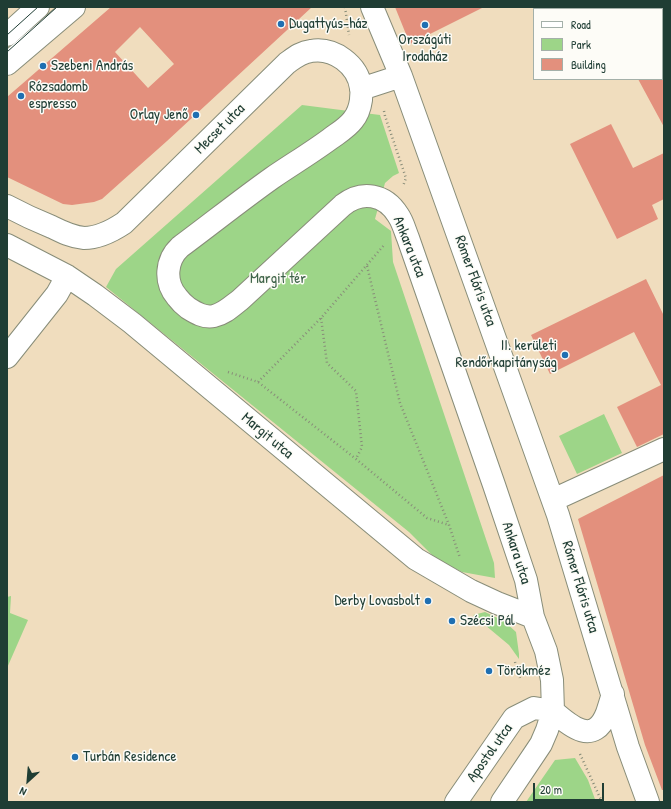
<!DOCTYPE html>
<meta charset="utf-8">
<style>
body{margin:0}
#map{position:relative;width:671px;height:809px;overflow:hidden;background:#f0ddbe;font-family:"Patrick Hand",sans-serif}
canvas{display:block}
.frame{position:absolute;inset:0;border:8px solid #1f3d34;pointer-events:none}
.legend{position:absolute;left:533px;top:8px;width:130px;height:72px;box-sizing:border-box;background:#fdfcf7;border:1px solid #a4b0a9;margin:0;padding:5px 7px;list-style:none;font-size:12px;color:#1f3d34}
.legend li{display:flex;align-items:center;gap:8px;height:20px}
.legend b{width:20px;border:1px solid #a4b0a9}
.north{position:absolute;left:8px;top:761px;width:40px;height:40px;-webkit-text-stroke:3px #fdfcf7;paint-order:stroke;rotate:206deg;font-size:11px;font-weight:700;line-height:16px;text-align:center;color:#1f3d34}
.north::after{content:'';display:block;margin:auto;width:14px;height:18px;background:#1f3d34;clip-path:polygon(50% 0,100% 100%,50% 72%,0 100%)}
.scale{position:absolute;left:533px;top:783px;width:71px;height:18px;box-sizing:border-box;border:2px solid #1f3d34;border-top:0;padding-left:5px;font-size:12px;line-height:14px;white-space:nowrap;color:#1f3d34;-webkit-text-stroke:3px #fdfcf7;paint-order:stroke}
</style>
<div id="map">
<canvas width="671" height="809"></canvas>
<div class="frame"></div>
<ul class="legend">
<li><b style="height:5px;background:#fff"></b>Road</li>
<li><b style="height:11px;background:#9dd588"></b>Park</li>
<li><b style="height:11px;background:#e3907d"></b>Building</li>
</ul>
<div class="north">N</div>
<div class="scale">20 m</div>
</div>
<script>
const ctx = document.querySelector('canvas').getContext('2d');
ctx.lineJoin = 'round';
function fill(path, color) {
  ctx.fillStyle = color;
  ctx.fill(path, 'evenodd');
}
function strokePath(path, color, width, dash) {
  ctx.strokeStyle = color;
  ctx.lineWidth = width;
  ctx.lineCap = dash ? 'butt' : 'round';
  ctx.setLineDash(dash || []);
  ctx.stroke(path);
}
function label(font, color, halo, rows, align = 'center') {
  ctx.font = font + ' "Patrick Hand",sans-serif';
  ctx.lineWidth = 3;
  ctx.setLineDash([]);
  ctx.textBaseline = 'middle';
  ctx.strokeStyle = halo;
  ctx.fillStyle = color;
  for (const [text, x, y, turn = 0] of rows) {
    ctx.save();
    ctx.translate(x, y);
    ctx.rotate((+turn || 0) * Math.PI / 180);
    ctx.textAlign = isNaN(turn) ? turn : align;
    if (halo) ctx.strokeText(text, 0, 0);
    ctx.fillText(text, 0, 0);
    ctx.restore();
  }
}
fill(new Path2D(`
 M302 105 380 115 399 173 393 176 385 183 375 219 391 231 393 262 494 563 495 578 462 572 435 558 409 532 106 287 116 269Z
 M604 414 622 453 577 474 559 436Z
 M11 596 10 613 28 620 7 668V597Z
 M485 612 504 621 516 632 519 654V659L509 645 473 615Z
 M575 758 588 780 596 802H526L555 760Z`), '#9dd588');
fill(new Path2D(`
 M111 7H312L167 141 102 199 94 202 72 205 63 204 7 177V97ZM140 27 174 64 148 88 115 52Z
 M395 7H484L410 44Z
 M638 79H664V127Z
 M611 124 633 168 664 153V199L652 205 658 219 617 239 570 144Z
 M646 279 664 316V434L637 447 617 407 661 385 634 332 550 374 531 335Z
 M664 475V790H662L645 745 578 519Z`), '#e3907d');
const minor = new Path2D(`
 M372 7 401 76 558 515 628 747 648 802
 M7 35 38 7
 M361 89 401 76
 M7 206C22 214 37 221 52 227 62 232 72 237 84 238 99 238 112 231 124 223L287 63C294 58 301 52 311 51 334 47 358 65 361 88 362 92 361 96 361 100 360 107 358 114 353 120 347 128 338 133 330 139 311 153 291 165 272 178 241 200 211 224 180 247 166 260 164 282 177 297 180 301 184 305 188 308 196 313 204 318 214 316 224 314 232 306 240 300L343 205C362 190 385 194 398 215 403 222 405 231 408 238L494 485 526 580 533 617 546 651 552 680 553 711 547 730 541 744 535 753 502 802
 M7 245 67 276 95 295 132 323 416 559 471 591 497 603 533 617
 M7 357 57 294 67 276
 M553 500 664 449
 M553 711C571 727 594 746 607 713 609 707 611 700 613 694
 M456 802 514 718 534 708 553 711`);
const major = new Path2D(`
 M7 64 74 7`);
strokePath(minor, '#888d79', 24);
strokePath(major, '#888d79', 24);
strokePath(new Path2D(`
 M345 7 349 35
 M574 9 578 7
 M384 111 385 116 406 178 403 186
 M367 266 400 403 449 525 460 558
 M321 318 327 363 356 391 362 447 356 459
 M228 372 258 382 356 459 427 518 449 525
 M258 382 321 318 385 244
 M515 662 520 678
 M580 754 602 802`), '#888d79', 2.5, [1, 3]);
strokePath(minor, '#fff', 22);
strokePath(major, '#fff', 22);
strokePath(new Path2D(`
 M7 35 38 7
 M7 52 57 7`), '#1f3d34', 1);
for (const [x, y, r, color] of [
 [281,24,4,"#1f6fb2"],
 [425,25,4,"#1f6fb2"],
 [43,66,4,"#1f6fb2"],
 [21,96,4,"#1f6fb2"],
 [196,115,4,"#1f6fb2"],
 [565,355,4,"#1f6fb2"],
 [428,601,4,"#1f6fb2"],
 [452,621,4,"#1f6fb2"],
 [489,671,4,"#1f6fb2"],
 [75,757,4,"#1f6fb2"]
]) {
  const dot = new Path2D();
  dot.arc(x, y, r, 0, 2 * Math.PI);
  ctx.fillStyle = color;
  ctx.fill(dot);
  strokePath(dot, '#fdfcf7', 1.5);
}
label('15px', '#1f3d34', '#fdfcf7', [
 ["Dugattyús-ház",289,24],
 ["Országúti",425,40,"center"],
 ["Irodaház",425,57,"center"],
 ["Szebeni András",51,66],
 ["Rózsadomb",29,87],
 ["espresso",29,104],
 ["Orlay Jenő",188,115,"right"],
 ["II. kerületi",557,346,"right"],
 ["Rendőrkapitányság",557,363,"right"],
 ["Derby Lovasbolt",420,601,"right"],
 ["Szécsi Pál",460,621],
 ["Törökméz",497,671],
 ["Turbán Residence",83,757]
], 'left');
label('15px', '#1f3d34', '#fdfcf7', [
 ["Mecset utca",220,129,-45],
 ["Ankara utca",409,247,68],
 ["Rómer Flóris utca",475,281,70],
 ["Margit utca",267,436,40],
 ["Ankara utca",516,553,72],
 ["Rómer Flóris utca",580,587,73],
 ["Apostol utca",490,753,-55]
]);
label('15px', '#3e6349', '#fdfcf7', [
 ["Margit tér",278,279]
]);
</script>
